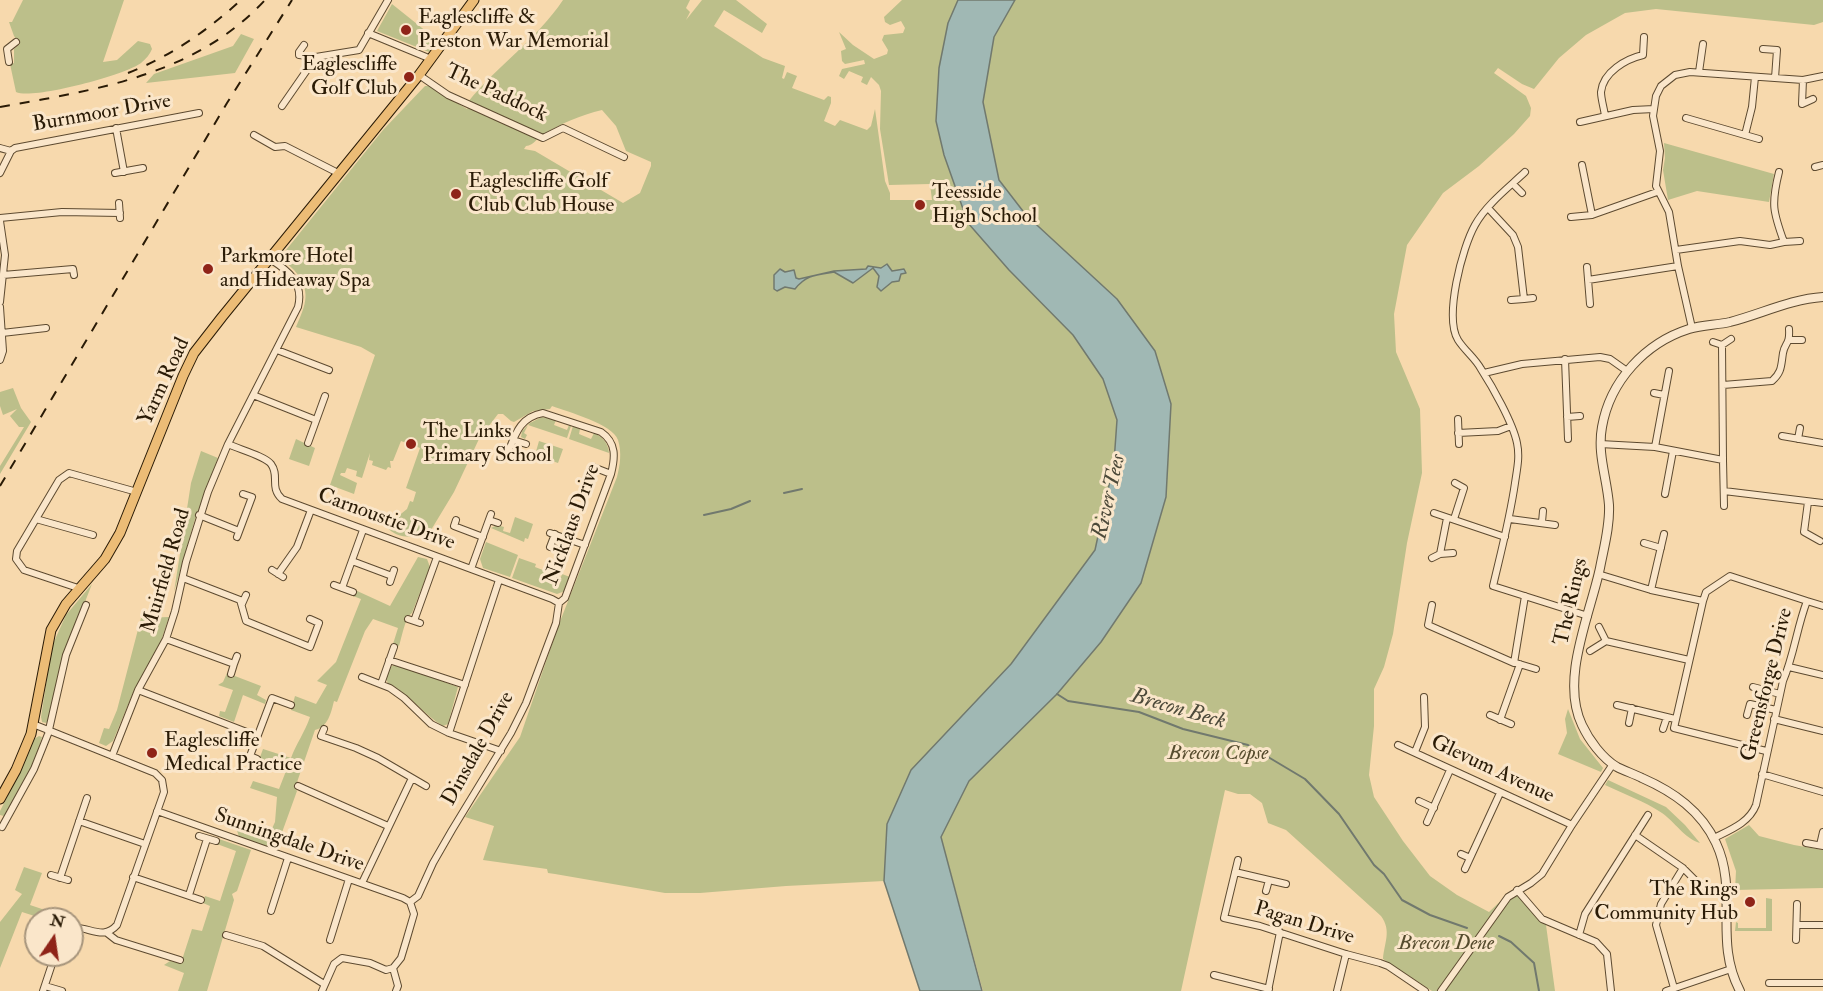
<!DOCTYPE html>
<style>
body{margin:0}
#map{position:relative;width:1823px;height:991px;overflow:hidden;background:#f7d9ad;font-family:"IM FELL Double Pica",serif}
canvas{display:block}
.north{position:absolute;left:24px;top:907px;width:60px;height:60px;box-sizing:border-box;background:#fae6ca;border:2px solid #a7957c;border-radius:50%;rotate:13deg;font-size:16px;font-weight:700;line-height:24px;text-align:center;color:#2a1b06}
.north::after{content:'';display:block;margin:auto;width:21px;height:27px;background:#8f2418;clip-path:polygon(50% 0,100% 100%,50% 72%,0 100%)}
</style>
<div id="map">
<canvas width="1823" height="991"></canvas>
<div class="north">N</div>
</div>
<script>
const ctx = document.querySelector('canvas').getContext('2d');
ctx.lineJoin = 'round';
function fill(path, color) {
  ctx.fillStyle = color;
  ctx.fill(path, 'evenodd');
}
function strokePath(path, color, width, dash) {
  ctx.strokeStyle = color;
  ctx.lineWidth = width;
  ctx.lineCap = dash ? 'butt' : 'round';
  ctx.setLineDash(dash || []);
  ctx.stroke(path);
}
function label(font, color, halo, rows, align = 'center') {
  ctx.font = font + ' "IM FELL Double Pica",serif';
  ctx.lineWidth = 6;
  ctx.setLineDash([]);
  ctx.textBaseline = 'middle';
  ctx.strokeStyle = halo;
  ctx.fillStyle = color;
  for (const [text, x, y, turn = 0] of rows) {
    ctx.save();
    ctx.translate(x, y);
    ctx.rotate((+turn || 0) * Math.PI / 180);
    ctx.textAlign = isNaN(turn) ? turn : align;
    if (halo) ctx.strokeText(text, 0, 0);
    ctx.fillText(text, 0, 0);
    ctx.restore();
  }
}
fill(new Path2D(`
 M23 0H124L103 62 117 60 138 41 150 44 152 49C150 54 146 59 141 63 125 75 33 100 16 92L10 64 14 63V49L20 44 14 36 9 22H12Z
 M563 0H690L686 8 690 12 686 20 702 0H736L767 24 762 33 724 10 714 26 763 58 785 66 782 78 784 79 787 72 797 76 792 88 824 100 828 96 831 97V103L824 121 835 126 840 120 867 130 871 126 875 109 885 181 890 193V200H932L930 184 889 185 880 129 881 91 879 85 871 77 867 85 861 82 863 77 849 71 844 79 839 76 842 69 865 64 864 60 845 64 842 61 841 51 846 49 839 32 853 45 874 59 887 54 888 50 882 40 884 35 903 33 905 28 901 21 890 25 885 22 884 17 902 0H958L948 23 939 68 936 121 1009 270 1073 335 1103 379 1117 420 1114 462 1095 550 1011 664 887 824 884 881 786 886 700 893H665L555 874 548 873 547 869 483 860 494 826 465 817 520 737 559 624 617 477C620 465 622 453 618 440 613 424 568 412 552 406L550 409 533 411 514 422 511 421 503 414H498L479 439 454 492 428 535C412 537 397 540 386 526L407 509 410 501 413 502 416 492 406 488 420 448 401 441 393 461H390L391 468 388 467 386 470 372 465 373 461 369 460 370 453 362 478 356 476 357 471 347 468 345 473H341L340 475 357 483 354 494 330 485 375 355 361 347 296 327C306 304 312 291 294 270 289 265 284 262 282 255L383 130 425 86H429L467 109 471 104 468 102C497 66 537 39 563 0ZM602 110 616 126 626 151 651 162V166L640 193 623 203 535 151 524 149 526 146C534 145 536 139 542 135 560 124 581 115 602 110Z
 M1015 0H1823V22L1814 25 1656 9 1625 13 1586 35 1559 58 1534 89 1522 84 1498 68 1494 73 1526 96 1531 108 1530 116 1514 134 1479 166 1443 193 1407 245 1394 314 1396 352 1420 409 1422 473 1407 543 1393 634 1384 667 1374 689V726L1369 775 1374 797 1403 841 1430 876 1457 895 1489 912 1509 893 1518 887 1546 925 1555 991H1432L1383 959C1384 943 1392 931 1381 916L1286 830 1268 823 1262 803 1250 794H1238L1225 790 1181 991H983L941 837 969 781 1057 694 1101 642 1141 583 1166 497 1171 404 1117 299 1026 215 999 180 983 102 994 37Z
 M392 4 437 40 429 52 377 31Z
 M241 34 254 39 235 73 146 83 154 74 233 46Z
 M1664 143 1774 174 1769 202 1697 191 1668 200 1663 170 1665 158Z
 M13 388 21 408 31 422 0 474V466L24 427H19L10 416 17 409 3 415 0 406V392Z
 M542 417 556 420 554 425 567 430 569 425 571 426 567 438 528 425 524 433 527 435 525 439 521 437 522 431 530 423Z
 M573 426 580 429 579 434 591 439 594 433C603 437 608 443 609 453L569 439Z
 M296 439 315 448 309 466 289 459Z
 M539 441 563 449 558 463 535 455Z
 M201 451 218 458 195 519 174 592 191 483Z
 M515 517 533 524 528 539 525 538 524 542 491 528 497 525 504 527 503 531 510 533Z
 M486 542 518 555 510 577 483 568 480 559Z
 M418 557 427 559 430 567 412 613C405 617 402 637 399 646L393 644 398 628 373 619 365 631 337 702 334 701C331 713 328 727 315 730L295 788 297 791 276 849 239 837 235 824 269 835 275 822 277 797 250 788 253 781 279 789 286 771 259 760 263 749 291 758C296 744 305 732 310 717L291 710 295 696 316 704 327 685 317 681 336 662 361 599 353 596 355 590 390 606Z
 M519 558 536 564 535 567 561 577 562 574 570 577 565 591 557 594 512 578Z
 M92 584 63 658 48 721 46 723 42 722 41 717 52 646 66 615Z
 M169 617 159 647 135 688 113 741 106 746 99 743 104 728 109 729 117 710 141 618Z
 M396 664 458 687 448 724 443 726C423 714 409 694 388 683L386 679 390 667Z
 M227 673 261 686 257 695 266 700 265 704 243 695 234 722 219 716 220 711 225 712 233 690 218 685 223 682Z
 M1568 709 1580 739 1603 768 1601 772 1558 754 1567 733 1565 719Z
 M39 736 42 737C34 766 21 792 4 816L0 815V811L21 770 34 739Z
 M1608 780 1666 807 1685 825 1700 843C1684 838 1675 822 1662 813 1644 801 1624 794 1605 785Z
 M1749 825 1759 836 1794 845 1823 850V888L1735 890 1736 871 1725 839Z
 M219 839 251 850 237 891 232 894 234 900 207 991H178L184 973 164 965 170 961 181 963 192 929 202 931 210 906 203 903 205 896 220 901 236 851 217 844Z
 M24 867 42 873 30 905 72 919H44L22 912 0 968V922L22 894 15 890Z
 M1766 898 1772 899V931H1735L1736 922 1738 923V928H1766Z`), '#bcbf8a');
const water = new Path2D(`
 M958 0H1015L994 37 983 102 999 180 1026 215 1117 299 1155 351 1171 404 1166 497 1141 583 1101 642 1057 694 969 781 941 837 982 991H920L884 881 887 824 911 770 1011 664 1095 550 1114 462 1117 420 1103 379 1073 335 1009 270 968 223 944 155 936 121 939 68 948 23Z
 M887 264 892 271 904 269 906 273 901 274 899 281 892 282 881 291 877 287 879 276 873 268 853 283 834 272C816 275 806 275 795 289L785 287 777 291 774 289V275L780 269 785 272 794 270 796 278 799 279 834 271 866 269 868 266 881 268Z`);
fill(water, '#a0b8b4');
strokePath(water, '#71796e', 1.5);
strokePath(new Path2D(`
 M784 493 802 489
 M704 515 731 509 750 501
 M1057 694 1068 701 1139 712 1183 729 1248 745 1305 779 1339 814 1374 865 1384 874 1402 900 1430 915 1467 928
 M1499 936 1511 942 1534 963 1539 991`), '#71796e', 2);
const minor = new Path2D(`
 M368 33 431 59
 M304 45 299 52V55L316 57
 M1763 49 1777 50 1775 78
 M9 62 7 49 16 42
 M1699 72 1703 44
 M419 75 448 95 543 138 563 128 624 157
 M1755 77 1752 107 1745 135 1759 139
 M1803 80 1802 104 1813 99
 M282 106 316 57 359 50 388 0
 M1605 116C1604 108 1601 99 1601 92 1603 72 1626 59 1643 55L1644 37
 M1686 118 1745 135
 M1580 122 1633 110 1654 109
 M116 128 124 172
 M254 135 275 147 285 146 338 173
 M0 148 11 151
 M1582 165 1592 215
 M1815 167 1823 165
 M1525 172C1508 188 1486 205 1475 225 1462 248 1444 317 1458 340 1465 351 1475 358 1481 369 1492 386 1513 423 1517 443 1520 457 1517 469 1515 483 1510 518 1501 552 1493 586L1588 616
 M0 173 11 151 15 148 199 113
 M115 173 143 168
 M1513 184 1522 193
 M119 203 120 218
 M1488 208 1513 235 1518 247 1524 299 1533 298
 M1571 217 1592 215 1657 192
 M0 218 62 212 120 213
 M0 221 5 255 0 302
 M1784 242 1800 241
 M1676 250 1740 241 1770 245 1784 242C1773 212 1771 204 1779 172
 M1587 267 1590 304
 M3 275 73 269 74 275
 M1588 280 1678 266
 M1511 300 1524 299
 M0 307 3 351 0 360
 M1692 328 1678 266 1669 212 1656 186 1660 151 1653 116 1656 96 1661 86 1675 75 1690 72 1803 80 1823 76
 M2 333 46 328
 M1790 340H1802
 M1713 342 1722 345
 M277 350 329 370
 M1565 359 1568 439
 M1484 373 1522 364 1600 357 1610 359 1627 371
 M1723 385 1772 381C1782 372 1781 366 1783 353 1785 342 1790 345 1789 329
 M1654 393 1664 395
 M253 395 316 420
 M1567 417 1580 416
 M1458 419 1459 444
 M1458 433 1498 431 1511 426
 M1782 436 1823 443
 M1798 439 1800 428
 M513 440 526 444
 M308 443 325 396
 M228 444C238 449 265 456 271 464 280 476 269 487 282 499L552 599 559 603
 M1600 444 1655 447 1723 460 1724 506
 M1655 447 1669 371
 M509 450C516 432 521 417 543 413L601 432C617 443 615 458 611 474L565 598 559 603
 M1723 460 1722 345 1731 339
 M593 467 611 474
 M1724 491 1823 503
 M1665 494 1673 451
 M1808 502 1804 532 1820 541
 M1434 513 1505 537
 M199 515 239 531
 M36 519 93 535
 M1454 519 1464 488 1455 483
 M1510 519 1555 525
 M456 520 454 526 483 537
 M489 520 498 523
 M1542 522 1543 511
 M550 533 585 545
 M555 534 550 547 557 549
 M237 537 252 497 243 494
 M1644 543 1661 548
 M1440 554 1453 553
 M1432 558 1440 554 1447 518
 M352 561 392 576
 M471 569 491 514
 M272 570 283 577
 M278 574 297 547 311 510
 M1598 574 1651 590 1703 601 1706 592 1730 576 1807 601C1797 627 1794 655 1783 681L1756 805C1749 823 1730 830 1714 838
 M183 578 240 600 246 621 310 647 319 623 310 619
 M390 582 394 570
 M334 585 353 592
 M78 588 24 570 16 559 17 551 59 480 69 473 137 492
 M342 588 363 530
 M1651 590 1664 534
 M1703 601 1674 728 1766 751
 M1807 601 1823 606
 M242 604 246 595
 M1432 605 1428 625 1514 663 1525 596
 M408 619 420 623
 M414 621 437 557
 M1599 627 1606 641
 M166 639 234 664 237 656
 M1590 651 1606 641 1689 660
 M389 660 465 685
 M1516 663 1536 669
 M1789 667 1823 675
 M231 674 234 664
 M362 677 390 688 404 698 431 724 449 733 501 751
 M381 684 394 647
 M1753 687 1780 694
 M138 690 257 736
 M1617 705 1675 719
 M1490 715 1511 724
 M1747 715 1750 704 1776 710
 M1774 719 1823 731
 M1500 720 1520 664
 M1629 723 1632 708
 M33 724 155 773 162 780 164 792 117 925C103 941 89 926 72 928
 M324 729 321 736 356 748 378 758 426 786
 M1663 729 1667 717
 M449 733 499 580
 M1398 745 1572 825
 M1415 752 1425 727 1424 697
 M112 756 138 690 166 639 175 611 186 562 208 492 228 444 298 307C304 283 289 271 270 259
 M257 759 250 756 272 698 291 705
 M1762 774 1823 792
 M298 786 388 826
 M1419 801 1434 808
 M157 811 403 898 410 902
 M79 821 145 844
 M1427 822 1450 770
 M2 827 34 769 48 734 66 655 86 605
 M1635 835 1683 868 1701 886
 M199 836 216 841
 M1806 843 1823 846
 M1820 845 1823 832
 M1461 854 1470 858
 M1238 860 1224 918 1260 926 1346 954 1380 963 1388 966 1425 991
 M1465 869 1500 793
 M1235 872 1286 884
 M51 875 68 880
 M133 877 201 900
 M60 878 87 798
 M362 883 412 778
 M1517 890 1542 919 1596 942 1607 954 1611 991
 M1266 891 1269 880
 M189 895 207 839
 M410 902 418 896 433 863 452 830 511 733 526 703 556 623 559 603
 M271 911 288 858
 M1797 925H1823
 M107 933 116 940 180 960
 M226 935 263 946 324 984
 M1579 935 1585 914 1648 815
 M330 940 349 879
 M1796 940 1797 904
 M393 968 398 986 396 991
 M1214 975 1269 989
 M1769 983H1823
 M45 986 62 991
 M1674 988 1656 925 1661 904 1683 868
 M43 991 55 955
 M322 991 334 964 342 958 370 963 386 970 393 968 401 958 407 938 414 914 410 902
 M1268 991 1280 932
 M1337 991 1346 954
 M1441 991 1508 897 1531 883 1542 874 1572 825 1613 764
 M1666 991 1731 969`);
const tertiary = new Path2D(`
 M1740 991C1713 940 1739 892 1716 843 1701 811 1674 792 1642 778 1634 774 1625 771 1617 767 1602 758 1589 740 1582 725 1560 679 1590 615 1600 568 1604 547 1610 526 1609 505 1607 478 1597 454 1602 427 1610 381 1645 343 1689 329 1702 325 1717 325 1730 322 1761 314 1791 299 1823 297`);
const primary = new Path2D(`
 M0 799 16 770 31 734 51 630 66 604 105 559 120 533 183 376 194 353 222 317 419 75 474 0`);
strokePath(minor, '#5d4a30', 8);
strokePath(tertiary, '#5d4a30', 10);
strokePath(primary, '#2a1b06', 11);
strokePath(minor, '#fae6ca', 6);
strokePath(tertiary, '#fae6ca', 8);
strokePath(primary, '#ecbc76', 9);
strokePath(new Path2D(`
 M128 73C171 56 207 31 241 0
 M0 107C96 90 196 75 265 0
 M0 486 227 103 292 0`), '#2a1b06', 2, [10, 10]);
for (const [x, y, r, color] of [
 [406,30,6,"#8f2418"],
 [409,77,6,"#8f2418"],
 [456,194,6,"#8f2418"],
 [920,205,6,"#8f2418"],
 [208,269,6,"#8f2418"],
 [411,444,6,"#8f2418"],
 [152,753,6,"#8f2418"],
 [1750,902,6,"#8f2418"]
]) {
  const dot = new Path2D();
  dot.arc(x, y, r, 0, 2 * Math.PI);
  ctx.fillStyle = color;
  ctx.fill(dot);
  strokePath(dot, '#fae6ca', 2);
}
label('21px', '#2a1b06', '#fae6ca', [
 ["Eaglescliffe &",418,18],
 ["Preston War Memorial",418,42],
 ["Eaglescliffe",397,65,"right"],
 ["Golf Club",397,89,"right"],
 ["Eaglescliffe Golf",468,182],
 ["Club Club House",468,206],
 ["Teesside",932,193],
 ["High School",932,217],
 ["Parkmore Hotel",220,257],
 ["and Hideaway Spa",220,281],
 ["The Links",423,432],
 ["Primary School",423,456],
 ["Eaglescliffe",164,741],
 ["Medical Practice",164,765],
 ["The Rings",1738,890,"right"],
 ["Community Hub",1738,914,"right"]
], 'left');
label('21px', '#2a1b06', '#fae6ca', [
 ["The Paddock",496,94,25],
 ["Burnmoor Drive",102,114,-10],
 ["Yarm Road",165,382,-65],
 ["Carnoustie Drive",386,520,20],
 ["Nicklaus Drive",573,525,-70],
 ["Muirfield Road",167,571,-74],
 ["The Rings",1572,602,-77],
 ["Greensforge Drive",1768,685,-76],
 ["Dinsdale Drive",479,749,-61],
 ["Glevum Avenue",1492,770,25],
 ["Sunningdale Drive",289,841,19],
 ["Pagan Drive",1304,924,17]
]);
label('italic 21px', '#564c2e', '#fae6ca', [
 ["Brecon Copse",1218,754],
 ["Brecon Dene",1446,944]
]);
label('italic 22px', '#4d4a3a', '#fae6ca', [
 ["River Tees",1110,497,-77],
 ["Brecon Beck",1178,710,16]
]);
</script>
